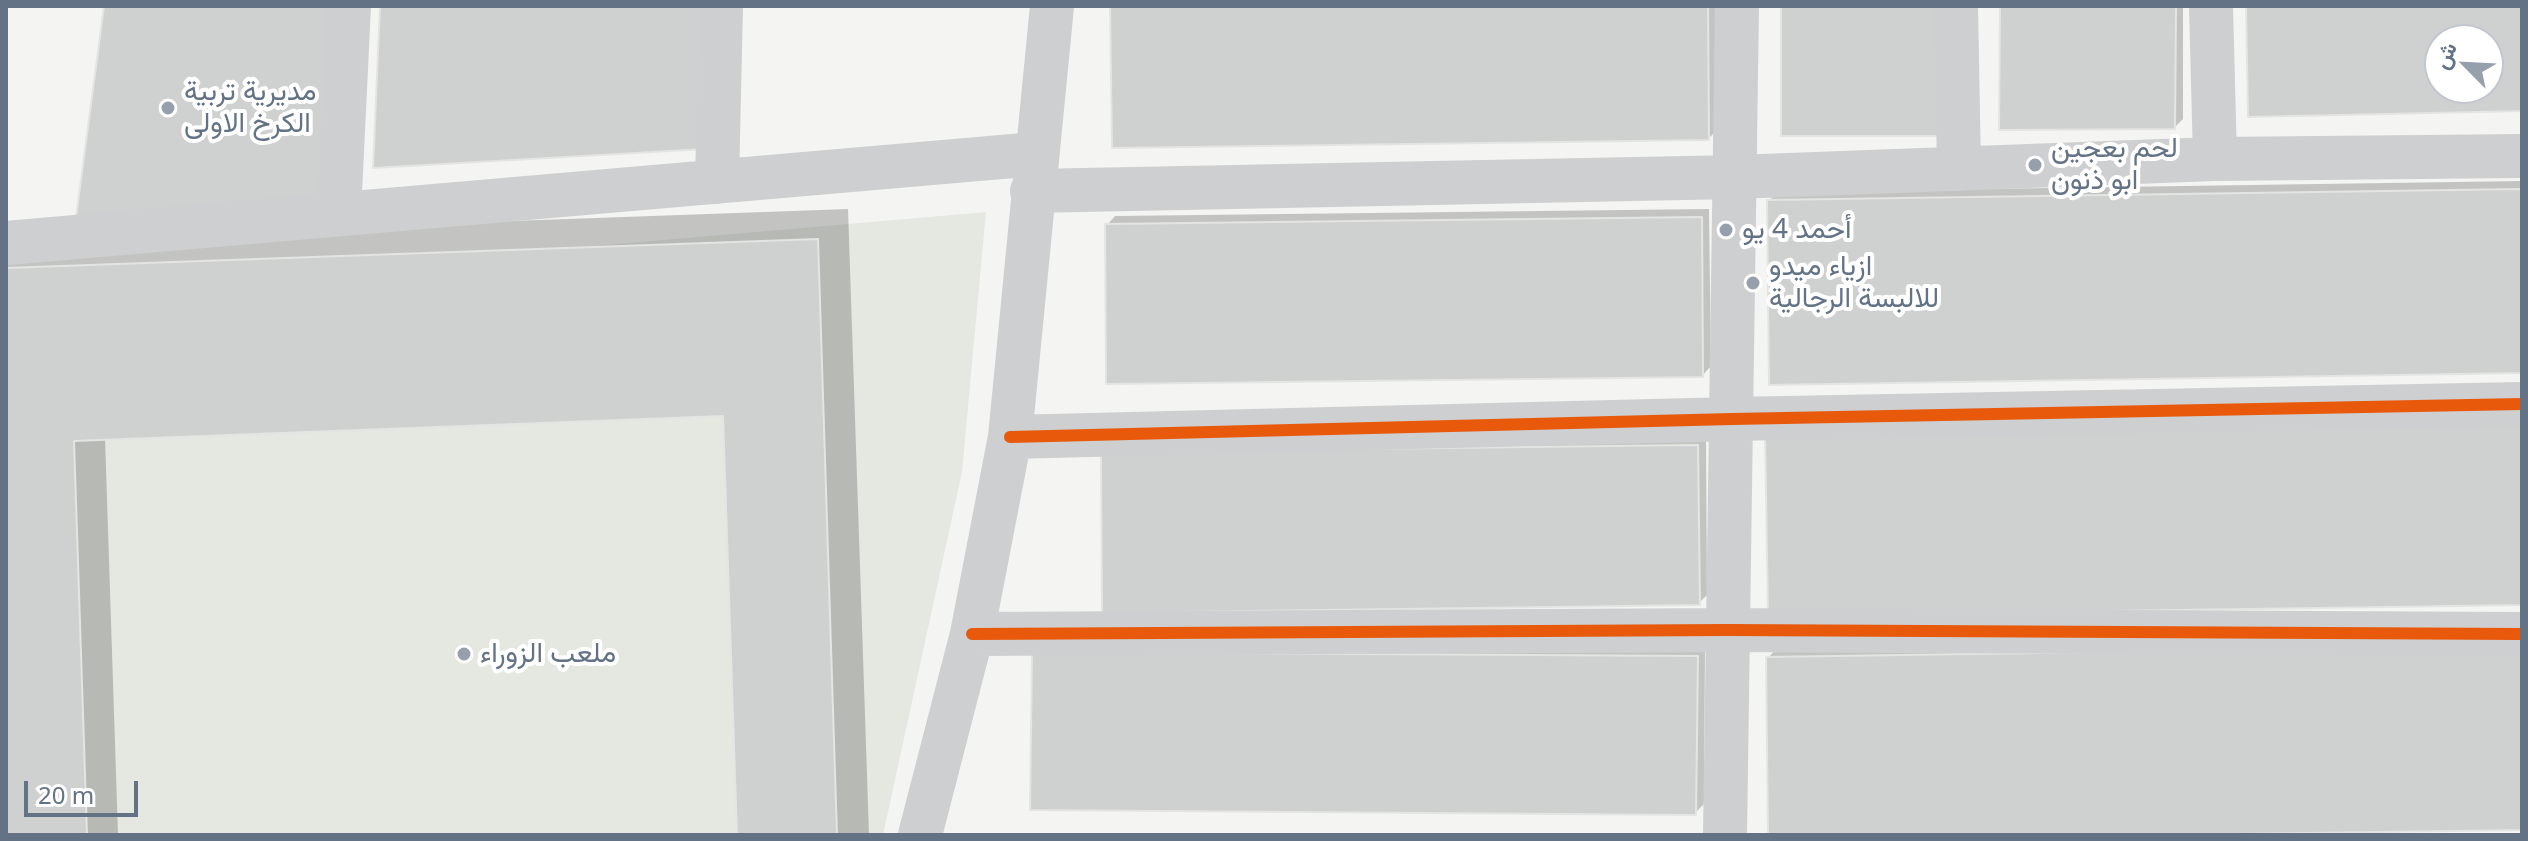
<!DOCTYPE html>
<meta charset="utf-8">
<style>
body{margin:0}
#map{position:relative;width:2528px;height:841px;overflow:hidden;background:#f4f5f3;font-family:"Noto Sans",Vazirmatn,sans-serif}
canvas{display:block}
.frame{position:absolute;inset:0;border:8px solid #637285;pointer-events:none}
.north{position:absolute;left:2424px;top:24px;width:80px;height:80px;box-sizing:border-box;background:#fff;border:2px solid #c1c7ce;border-radius:50%;rotate:294deg;font-size:22px;font-weight:700;line-height:32px;text-align:center;color:#637285}
.north::after{content:'';display:block;margin:auto;width:28px;height:36px;background:#96a0ac;clip-path:polygon(50% 0,100% 100%,50% 72%,0 100%)}
.scale{position:absolute;left:24px;top:781px;width:114px;height:36px;box-sizing:border-box;border:4px solid #637285;border-top:0;padding-left:10px;font-size:24px;line-height:28px;white-space:nowrap;color:#637285;-webkit-text-stroke:6px #fff;paint-order:stroke}
</style>
<div id="map">
<canvas width="2528" height="841"></canvas>
<div class="frame"></div>
<div class="north">ش</div>
<div class="scale">20 m</div>
</div>
<script>
const ctx = document.querySelector('canvas').getContext('2d');
ctx.lineJoin = 'round';
function fill(path, color) {
  ctx.fillStyle = color;
  ctx.fill(path, 'evenodd');
}
function strokePath(path, color, width, dash) {
  ctx.strokeStyle = color;
  ctx.lineWidth = width;
  ctx.lineCap = dash ? 'butt' : 'round';
  ctx.setLineDash(dash || []);
  ctx.stroke(path);
}
function label(font, color, halo, rows, align = 'center') {
  ctx.font = font + ' "Noto Sans",Vazirmatn,sans-serif';
  ctx.lineWidth = 8;
  ctx.setLineDash([]);
  ctx.textBaseline = 'middle';
  ctx.strokeStyle = halo;
  ctx.fillStyle = color;
  for (const [text, x, y, turn = 0] of rows) {
    ctx.save();
    ctx.translate(x, y);
    ctx.rotate((+turn || 0) * Math.PI / 180);
    ctx.textAlign = isNaN(turn) ? turn : align;
    if (halo) ctx.strokeText(text, 0, 0);
    ctx.fillText(text, 0, 0);
    ctx.restore();
  }
}
fill(new Path2D(`
 M986 212 962 472 883 835H6V297Z`), '#e4e8e1');
fill(new Path2D(`
 M1112 6H1716L1717 130 1708 139Z
 M2002 6H2183V119L2175 127Z
 M2522 181V371L1769 201 1777 192Z
 M848 209 869 835H739L725 414 105 438 118 835H6V239Z
 M1709 209 1711 366 1703 375 1107 225 1115 216Z
 M1706 437 1707 595 1699 603 1102 453Z
 M2522 638V828L2029 835H1770L1768 658 1776 649Z
 M1705 648 1704 804 1695 813 1034 653Z`), '#0003');
const building = new Path2D(`
 M104 6H343L322 200 75 225Z
 M380 6H708L705 149 373 168Z
 M1110 6H1708L1709 140 1112 148Z
 M1781 6H1940V136H1781Z
 M2000 6H2176L2175 129 1999 130Z
 M2246 6H2522V111L2248 117ZM2440 40H2488V88H2440Z
 M2522 189V373L1769 385 1767 200Z
 M1702 217 1703 377 1106 384 1105 224Z
 M818 239 837 835H737L723 416 74 441 87 835H6V268Z
 M2522 421V605L1768 616 1765 432Z
 M1698 445 1700 605 1102 613 1101 452Z
 M2522 646V830L2164 835H1768L1766 657Z
 M1032 652 1698 656 1696 815 1030 810Z`);
fill(building, '#cfd0d0');
strokePath(building, '#e4e4e2', 2);
strokePath(new Path2D(`
 M1956 6 1959 169
 M2211 6 2215 159
 M717 182 721 6
 M1032 191 1735 177 2215 159 2522 156
 M339 214 349 6
 M6 243 1036 154
 M1010 437 1732 419 2522 404
 M972 634 1728 630 2522 634
 M920 835 972 634 1010 437 1052 6
 M1725 835 1737 6`), '#cecfd0', 44);
strokePath(new Path2D(`
 M1010 437 1732 419 2522 404
 M972 634 1728 630 2522 634`), '#e8590c', 12);
for (const [x, y, r, color] of [
 [168,108,8,"#96a0ac"],
 [2035,165,8,"#96a0ac"],
 [1726,230,8,"#96a0ac"],
 [1753,283,8,"#96a0ac"],
 [464,654,8,"#96a0ac"]
]) {
  const dot = new Path2D();
  dot.arc(x, y, r, 0, 2 * Math.PI);
  ctx.fillStyle = color;
  ctx.fill(dot);
  strokePath(dot, '#fff', 3);
}
label('28px', '#637285', '#fff', [
 ["مديرية تربية",184,92],
 ["الكرخ الاولى",184,124],
 ["لحم بعجين",2051,149],
 ["ابو ذنون",2051,181],
 ["أحمد 4 يو",1742,230],
 ["ازياء ميدو",1769,267],
 ["للالبسة الرجالية",1769,299],
 ["ملعب الزوراء",480,654]
], 'left');
</script>
